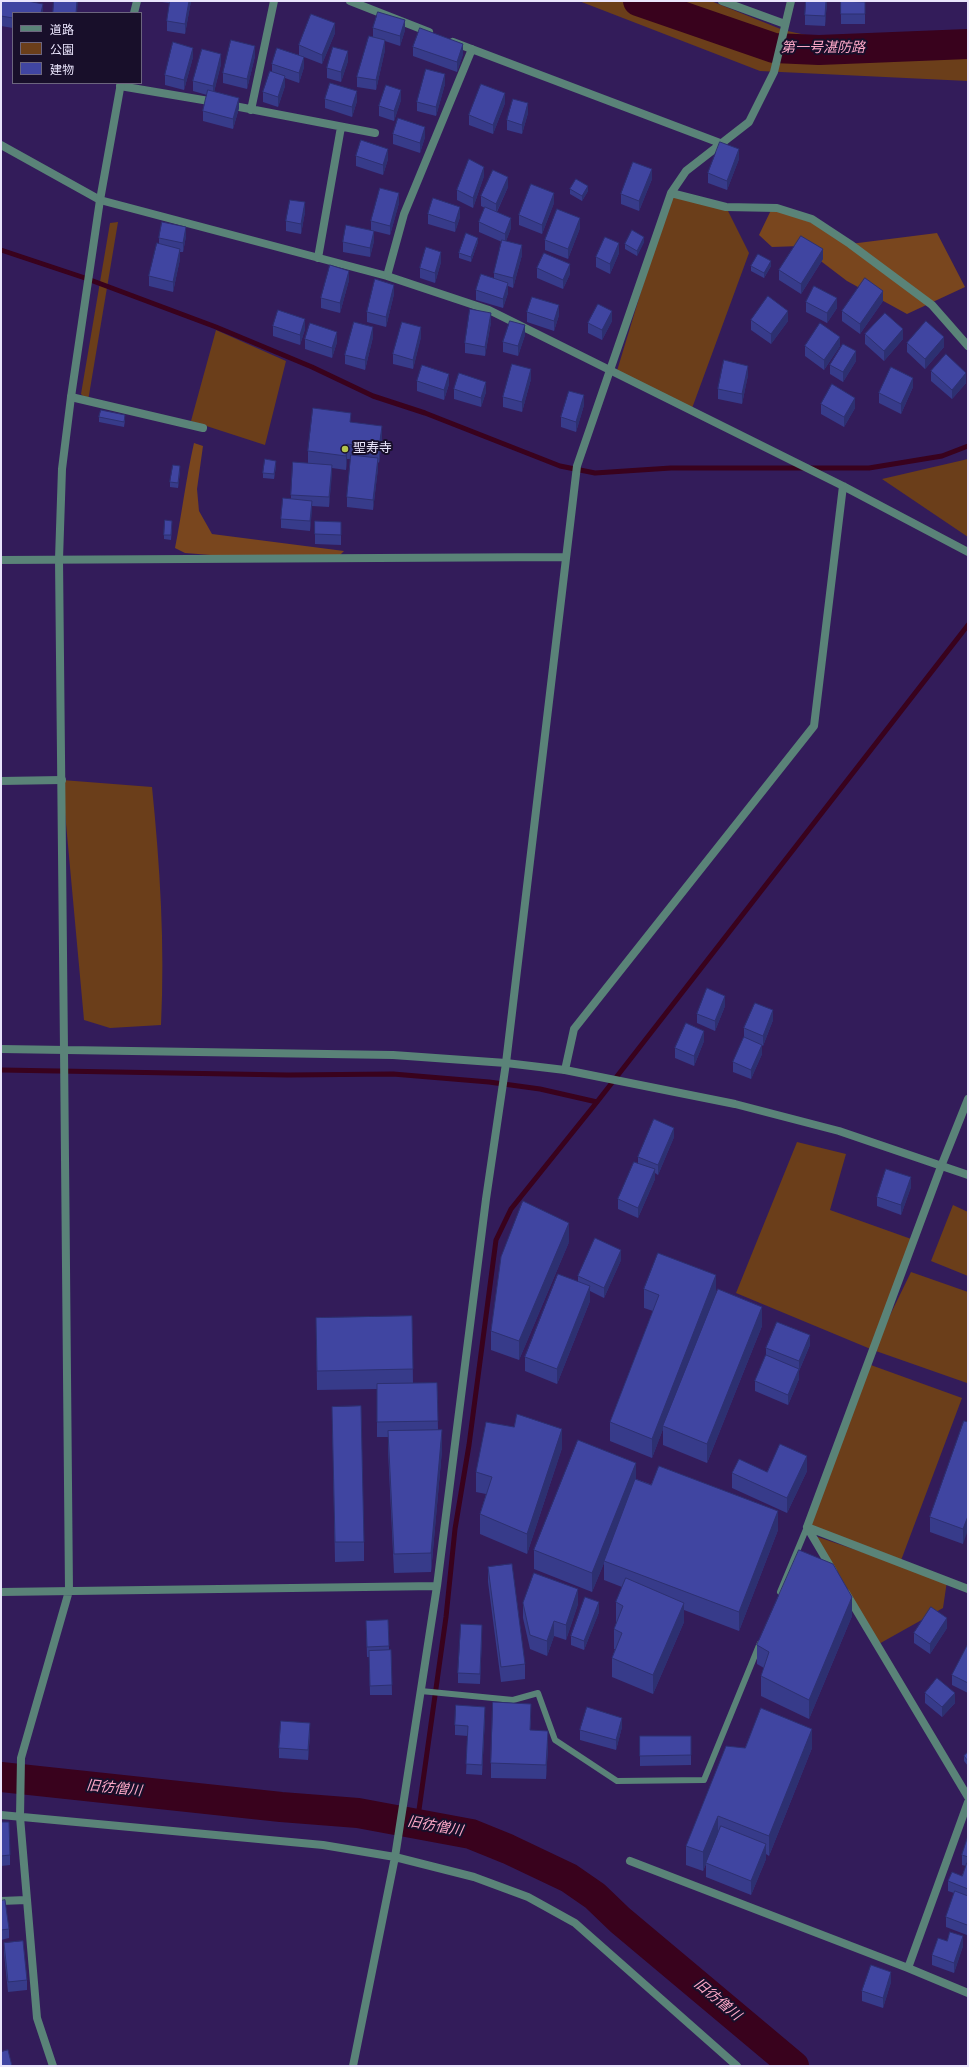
<!DOCTYPE html>
<meta charset="utf-8">
<style>
body{margin:0}
#map{position:relative;width:969px;height:2067px;overflow:hidden;background:#331c5a;font-family:"Roboto Condensed","Noto Sans JP",sans-serif}
canvas{display:block}
.frame{position:absolute;inset:0;border:2px solid #eae5fc;pointer-events:none}
.legend{position:absolute;left:12px;top:12px;width:130px;height:72px;box-sizing:border-box;background:#180f2a;border:1px solid #6c657e;margin:0;padding:5px 7px;list-style:none;font-size:12px;color:#eae5fc}
.legend li{display:flex;align-items:center;gap:8px;height:20px}
.legend b{width:20px;border:1px solid #6c657e}
</style>
<div id="map">
<canvas width="969" height="2067"></canvas>
<div class="frame"></div>
<ul class="legend">
<li><b style="height:5px;background:#5a8378"></b>道路</li>
<li><b style="height:11px;background:#6b3e1a"></b>公園</li>
<li><b style="height:11px;background:#4045a1"></b>建物</li>
</ul>
</div>
<script>
const ctx = document.querySelector('canvas').getContext('2d');
ctx.lineJoin = 'round';
function fill(path, color) {
  ctx.fillStyle = color;
  ctx.fill(path, 'evenodd');
}
function strokePath(path, color, width, dash) {
  ctx.strokeStyle = color;
  ctx.lineWidth = width;
  ctx.lineCap = dash ? 'butt' : 'round';
  ctx.setLineDash(dash || []);
  ctx.stroke(path);
}
function label(font, color, halo, rows, align = 'center') {
  ctx.font = font + ' "Roboto Condensed","Noto Sans JP",sans-serif';
  ctx.lineWidth = 4;
  ctx.setLineDash([]);
  ctx.textBaseline = 'middle';
  ctx.strokeStyle = halo;
  ctx.fillStyle = color;
  for (const [text, x, y, turn = 0] of rows) {
    ctx.save();
    ctx.translate(x, y);
    ctx.rotate((+turn || 0) * Math.PI / 180);
    ctx.textAlign = isNaN(turn) ? turn : align;
    if (halo) ctx.strokeText(text, 0, 0);
    ctx.fillText(text, 0, 0);
    ctx.restore();
  }
}
fill(new Path2D(`
 M579 1H711L783 30 815 37 968 38V81L760 71Z
 M671 193 726 207 749 253 691 411 616 374Z
 M118 222 88 401 81 394 110 223Z
 M216 330 286 361 265 445 191 421Z
 M968 459V537L882 479Z
 M62 780 152 787C160 866 165 945 161 1025L110 1028 84 1020Z
 M797 1142 846 1154 830 1210 914 1240 876 1344 911 1272 968 1292 967 1383 873 1350 736 1293Z
 M953 1205 968 1212V1276L931 1261Z
 M868 1364 962 1398 900 1563 807 1527Z
 M812 1535 947 1581 943 1608 877 1645Z`), '#6b3e1a');
fill(new Path2D(`
 M772 208 826 228 850 244 937 233 965 287 907 314 847 281 801 246 772 247 759 235Z
 M194 443 203 446 197 489 199 511 212 534 344 551 336 559H262L185 553 175 548C182 513 186 478 194 443Z`), '#79461e');
strokePath(new Path2D(`
 M1 250 85 278 216 327 312 367 373 396 425 413 560 466 595 473 671 468H869L942 456 968 446
 M1 1070 288 1075 393 1074 489 1082 540 1089 597 1102
 M417 1824 446 1617 455 1529 469 1445 496 1240 511 1209 597 1102 968 625`), '#39021d', 5);
strokePath(new Path2D(`
 M638 1 774 48 819 50 968 44
 M1 1777 281 1807 358 1813 471 1834 508 1849 569 1878 595 1896 620 1920 794 2066`), '#39021d', 30);
strokePath(new Path2D(`
 M780 1592 807 1527
 M421 1691 513 1700 538 1693 555 1740 617 1781 704 1780 760 1643`), '#5a8378', 6);
strokePath(new Path2D(`
 M350 1 429 32
 M722 1 785 24
 M453 42 720 143
 M120 86 215 102
 M229 105 375 133
 M251 110 274 1
 M1 145 100 200 387 276 489 310 843 486 968 552
 M671 193 726 207 777 208 812 219 850 244 932 305 968 346
 M318 258 341 127
 M387 276 404 214 472 49
 M71 397 203 428
 M1 560 566 557
 M1 781 62 780
 M565 1070 574 1029 814 726 843 486
 M807 1527 942 1164
 M807 1527 833 1571
 M807 1527 968 1589
 M1 1592 437 1586
 M846 1593 968 1797
 M1 1815 323 1845 395 1857 474 1877 528 1897 575 1923 737 2066
 M630 1861 908 1968 968 1993
 M1 1901 26 1900
 M908 1968 968 1802
 M53 2066 37 2018 20 1817 21 1758 69 1591 64 1050
 M353 2066 395 1857 437 1586 486 1199 506 1063 577 466 671 193 686 171 749 122 774 72 791 1`), '#5a8378', 8);
strokePath(new Path2D(`
 M134 13 137 1
 M1 1049 393 1055 506 1063 565 1070 735 1104 839 1131 968 1175
 M64 1050 59 559 62 469 71 397 100 200 121 83
 M942 1164 968 1099`), '#5a8378', 8);
fill(new Path2D(`
 M1 1 43 13H13V28L1 26Z
 M162 1H191L185 34 167 31V21L170 3 162 2Z
 M827 1 825 26 805 25V15Z
 M841 1 865 2V24H841Z
 M373 28 405 30 400 46 385 41V50L376 90 357 87V77L373 37Z
 M335 33 322 64 304 57V67L299 83 285 78V86L278 107 263 102V92L272 72V64L299 55V45Z
 M413 47 463 54 457 72 413 56Z
 M255 56 247 89 223 83V73Z
 M193 57 184 90 165 85V75Z
 M348 61 341 82 327 78V68Z
 M221 64 214 92 239 108 233 129 203 121V111L207 95 193 91V81Z
 M445 84 436 116 417 111V102Z
 M325 99 357 101 352 117 325 108Z
 M401 100 394 121 379 116V106Z
 M505 103 493 134 469 125V115Z
 M528 113 522 134 507 130V120Z
 M393 134 425 137 420 153 393 144Z
 M356 156 388 159 383 175 356 166Z
 M739 159 727 190 708 183V173Z
 M484 176 473 208 457 200V190Z
 M652 179 639 211 621 204V194Z
 M508 187 497 212 511 228 506 241 522 255 513 288 508 286V293L503 308 476 300V290L494 278V273L502 242 479 232V222L485 208 481 206V196Z
 M570 189 588 191 582 201 570 194Z
 M399 203 390 235 374 231V241L370 257 343 252V242L371 230V221Z
 M554 203 542 234 519 225V215Z
 M305 212 301 234 286 231V221Z
 M428 214 460 217 455 232 428 224Z
 M580 228 568 259 545 250V240Z
 M186 236 183 252H180V259L173 292 149 286V276L159 244V238Z
 M478 242 471 262 459 258V253Z
 M644 242 637 256 625 249V244Z
 M619 253 610 274 596 267V257Z
 M823 259 801 294 779 280V270Z
 M441 262 435 283 420 278V268Z
 M751 266H771L764 278 751 271Z
 M537 268 570 274 563 289 537 278Z
 M349 280 340 313 321 308V298Z
 M394 294 386 327 367 322V312Z
 M883 301 860 334 842 321V311Z
 M806 302 837 308 827 323 806 312Z
 M527 312 559 315 554 331 527 322Z
 M751 320 788 321 771 344 751 330Z
 M612 321 602 340 588 333V323Z
 M491 322 485 356 465 353V343Z
 M273 326 305 329 300 345 273 336Z
 M865 334 903 339 884 361 865 344Z
 M525 335 518 356 503 352V342Z
 M373 337 365 370 345 364V355Z
 M421 337 413 369 393 364V354Z
 M305 339 337 342 332 358 305 349Z
 M907 343 944 347 925 369 907 352Z
 M805 346H840L824 370 805 356Z
 M856 361 843 382 830 374V365Z
 M931 371 966 383 952 399 931 381Z
 M748 375 742 404 718 399V389Z
 M531 379 522 412 503 407V397Z
 M417 381 449 384 444 400 417 391Z
 M913 387 901 414 879 403V393Z
 M454 389 486 392 481 407 454 399Z
 M821 404 855 408 844 427 821 414Z
 M584 405 576 432 561 427V417Z
 M99 417 125 420 124 427 99 422Z
 M351 422 382 440 379 463 378 462V468L373 510 347 507V497L351 459H347L346 470 332 468 329 507 312 506 310 531 281 528V519L291 499V495L308 464V451Z
 M276 466 274 479 263 478V473Z
 M180 471 178 488 170 487V482Z
 M315 521 341 532V545L315 544Z
 M172 526 171 540 164 539V535Z
 M725 1006 715 1031 697 1023V1014Z
 M773 1020 763 1046 762 1045V1054L751 1079 733 1072V1062L744 1037V1028Z
 M704 1041 694 1066 675 1058V1048Z
 M674 1137 658 1175 655 1173V1179L638 1218 618 1209V1199L638 1163V1157Z
 M911 1187 901 1215 877 1206V1197Z
 M569 1242 519 1360 491 1350V1331Z
 M621 1260 604 1298 590 1291V1301L557 1384 525 1371V1357L578 1282V1276Z
 M644 1289 716 1294 762 1326 707 1463 663 1445V1429L652 1458 610 1441V1422L653 1311 644 1308Z
 M412 1316 413 1383H437L438 1430 442 1450 431 1572 394 1573 388 1450V1437H377V1389L317 1390 316 1318Z
 M810 1345 799 1371V1379L788 1405 755 1391V1381L766 1355V1348Z
 M332 1407 364 1542V1561L335 1562Z
 M968 1422 963 1544 930 1532V1517Z
 M562 1448 527 1554 480 1534V1514L486 1494 476 1492V1472Z
 M807 1471 787 1513 732 1488V1473Z
 M636 1479 778 1530 739 1631 684 1610V1622L653 1694 612 1677V1658L615 1649H614V1629L617 1622H616V1602L622 1587 604 1580V1563L592 1592 534 1569V1550Z
 M488 1567 525 1664V1679L501 1682 488 1582Z
 M523 1603 578 1604 566 1640 554 1636 547 1656 530 1649 523 1618Z
 M599 1612 584 1650 571 1645V1636Z
 M852 1616 809 1719 761 1696V1676L764 1668 757 1664V1645Z
 M388 1620 389 1650H391L392 1695H370L369 1657H367L366 1621Z
 M947 1628 930 1654 914 1643V1633Z
 M482 1634 480 1684 458 1683V1673Z
 M968 1644V1693L952 1685V1675Z
 M925 1693 955 1703 942 1717 925 1703Z
 M485 1717 482 1775 466 1774 468 1736 455 1735V1725Z
 M531 1718 530 1730 548 1746 546 1779 491 1778V1763Z
 M622 1727 616 1750 580 1740V1730Z
 M310 1733 308 1760 279 1758V1748Z
 M640 1736H691V1765L640 1766Z
 M745 1748H812L769 1856 766 1854V1859L751 1895 706 1877V1864L703 1871 686 1865V1846Z
 M968 1752V1766L964 1761V1756Z
 M1 1822 10 1855V1865L1 1866Z
 M968 1836V1932L967 1935 946 1927V1917L954 1893 948 1891V1881L962 1876 966 1866 962 1865V1855Z
 M1 1901 9 1929V1938L1 1940Z
 M947 1941 963 1946 954 1973 932 1965V1955Z
 M4 1943 27 1980V1990L8 1992 4 1953Z
 M891 1982 883 2008 862 2001V1991Z`), '#373b8a');
fill(new Path2D(`
 M77 1H78L77 13H76Z
 M189 1H191L185 34V24Z
 M826 1H827L825 26V16Z
 M43 4V13H41Z
 M405 20V30L400 46V36Z
 M335 23V33L322 64V55Z
 M385 40V50L376 90V80Z
 M463 44V54L457 72V62Z
 M255 46V56L247 89V79Z
 M193 48V57L184 90V80Z
 M348 51V61L341 82V72Z
 M221 54V64L213 96V86Z
 M304 57V67L299 83V73Z
 M445 74V84L436 116V107Z
 M285 76V86L278 107V97Z
 M401 90V100L394 121V111Z
 M357 91V101L352 117V107Z
 M505 93V103L493 134V125Z
 M239 98V108L233 129V119Z
 M528 103V113L522 134V125Z
 M425 127V137L420 153V143Z
 M388 149V159L383 175V165Z
 M739 149V159L727 190V181Z
 M484 167V176L473 208V198Z
 M652 169V179L639 211V201Z
 M508 177V187L496 213V204Z
 M588 186V191L582 201V196Z
 M399 193V203L390 235V226Z
 M554 193V203L542 234V225Z
 M305 202V212L301 234V224Z
 M460 207V217L455 232V223Z
 M511 218V228L505 244V234Z
 M580 218V228L568 259V249Z
 M186 227V236L183 252V243Z
 M374 231V241L370 257V248Z
 M644 237V242L637 256V251Z
 M478 238V242L471 262V257Z
 M619 243V253L610 274V264Z
 M522 245V255L513 288V278Z
 M180 249V259L173 292V282Z
 M823 249V259L801 294V284Z
 M441 252V262L435 283V273Z
 M771 261V266L764 278V273Z
 M570 264V274L563 289V280Z
 M349 271V280L340 313V303Z
 M508 283V293L503 308V299Z
 M394 285V294L386 327V317Z
 M883 291V301L860 334V324Z
 M837 298V308L827 323V313Z
 M559 305V315L554 331V321Z
 M612 311V321L602 340V330Z
 M788 311V321L771 344V334Z
 M491 313V322L485 356V347Z
 M305 319V329L300 345V335Z
 M525 325V335L518 356V346Z
 M373 327V337L365 370V360Z
 M421 327V337L413 369V360Z
 M903 329V339L884 361V351Z
 M337 332V342L332 358V348Z
 M840 337V346L824 370V360Z
 M944 337V347L925 369V359Z
 M856 351V361L843 382V372Z
 M748 366V375L742 404V394Z
 M531 369V379L522 412V402Z
 M966 373V383L952 399V390Z
 M449 374V384L444 400V390Z
 M913 378V387L901 414V404Z
 M486 382V392L481 407V398Z
 M584 395V405L576 432V422Z
 M855 398V408L844 427V417Z
 M382 426V440L379 463V448Z
 M347 444V459L346 470V456Z
 M378 458V468L373 510V500Z
 M276 461V466L274 479V474Z
 M332 465V475L329 507V497Z
 M180 466V471L178 488V483Z
 M312 501V511L310 531V521Z
 M725 996V1006L715 1031V1021Z
 M773 1010V1020L763 1046V1036Z
 M704 1031V1041L694 1066V1056Z
 M762 1045V1054L751 1079V1070Z
 M674 1128V1137L658 1175V1165Z
 M655 1169V1179L638 1218V1208Z
 M911 1177V1187L901 1215V1205Z
 M569 1223V1242L519 1360V1341Z
 M621 1250V1260L604 1298V1288Z
 M716 1275V1294L663 1426V1429L652 1458V1439Z
 M590 1286V1301L557 1384V1369Z
 M762 1307V1326L707 1463V1444Z
 M810 1335V1345L799 1371V1361Z
 M799 1369V1379L788 1405V1395Z
 M562 1429V1448L527 1554V1534Z
 M442 1430V1450L431 1572V1553Z
 M807 1456V1471L787 1513V1498Z
 M636 1463V1482L604 1561V1563L592 1592V1573Z
 M778 1511V1530L739 1631V1612Z
 M968 1516V1530L963 1544V1529Z
 M578 1589V1604L566 1640V1625Z
 M852 1597V1616L809 1719V1700Z
 M599 1602V1612L584 1650V1641Z
 M684 1603V1622L653 1694V1675Z
 M947 1618V1628L930 1654V1644Z
 M554 1621V1636L547 1656V1641Z
 M482 1625V1634L480 1684V1674Z
 M955 1693V1703L942 1717V1707Z
 M485 1707V1717L482 1775V1765Z
 M622 1718V1727L616 1750V1740Z
 M310 1723V1733L308 1760V1750Z
 M812 1729V1748L769 1856V1836Z
 M548 1731V1746L546 1779V1765Z
 M718 1816V1835L703 1871V1852Z
 M766 1844V1859L751 1895V1881Z
 M968 1922V1932L967 1935V1925Z
 M963 1936V1946L954 1973V1963Z
 M891 1972V1982L883 2008V1998Z`), '#2d3071');
const building = new Path2D(`
 M1 1H27L43 4 41 13H13V18L1 16Z
 M54 1H77L76 13H53Z
 M170 1H189L185 24 167 21Z
 M806 1H826L825 16 805 15Z
 M841 1 865 2V14H841Z
 M378 12 405 20 400 36 373 28Z
 M311 14 335 23 322 55 299 45Z
 M420 28 463 44 457 62 413 47Z
 M369 36 385 40 376 80 357 77Z
 M231 40 255 46 247 79 223 73Z
 M173 42 193 48 184 80 165 75Z
 M333 47 348 51 341 72 327 68Z
 M277 48 304 57 299 73 272 64Z
 M202 49 221 54 213 86 193 81Z
 M426 69 445 74 436 107 417 102Z
 M270 71 285 76 278 97 263 92Z
 M330 83 357 91 352 107 325 99Z
 M481 84 505 93 493 125 469 115Z
 M386 85 401 90 394 111 379 106Z
 M208 90 239 98 233 119 203 111Z
 M513 99 528 103 522 125 507 120Z
 M398 118 425 127 420 143 393 134Z
 M361 140 388 149 383 165 356 156Z
 M720 142 739 149 727 181 708 173Z
 M469 159 484 167 473 198 457 190Z
 M633 162 652 169 639 201 621 194Z
 M493 170 508 177 496 204 481 196Z
 M576 179 588 186 582 196 570 189Z
 M531 184 554 193 542 225 519 215Z
 M380 188 399 193 390 226 371 221Z
 M433 198 460 207 455 223 428 214Z
 M290 200 305 202 301 224 286 221Z
 M485 207 511 218 505 234 479 222Z
 M557 209 580 218 568 249 545 240Z
 M162 222 186 227 183 243 159 238Z
 M346 225 374 231 370 248 343 242Z
 M632 230 644 237 637 251 625 244Z
 M466 233 478 238 471 257 459 253Z
 M801 236 823 249 801 284 779 270Z
 M605 237 619 243 610 264 596 257Z
 M502 240 522 245 513 278 494 273Z
 M157 243 180 249 173 282 149 276Z
 M426 247 441 252 435 273 420 268Z
 M544 253 570 264 563 280 537 268Z
 M758 254 771 261 764 273 751 266Z
 M330 265 349 271 340 303 321 298Z
 M481 274 508 283 503 299 476 290Z
 M865 278 883 291 860 324 842 311Z
 M375 279 394 285 386 317 367 312Z
 M814 286 837 298 827 313 806 302Z
 M768 296 788 311 771 334 751 320Z
 M532 297 559 305 554 321 527 312Z
 M598 304 612 311 602 330 588 323Z
 M470 309 491 313 485 347 465 343Z
 M278 310 305 319 300 335 273 326Z
 M885 313 903 329 884 351 865 334Z
 M510 321 525 325 518 346 503 342Z
 M926 321 944 337 925 359 907 343Z
 M354 322 373 327 365 360 345 355Z
 M402 322 421 327 413 360 393 354Z
 M310 323 337 332 332 348 305 339Z
 M820 323 840 337 824 360 805 346Z
 M843 344 856 351 843 372 830 365Z
 M946 354 966 373 952 390 931 371Z
 M724 360 748 366 742 394 718 389Z
 M512 364 531 369 522 402 503 397Z
 M422 365 449 374 444 390 417 381Z
 M891 367 913 378 901 404 879 393Z
 M459 373 486 382 481 398 454 389Z
 M832 384 855 398 844 417 821 404Z
 M569 391 584 395 576 422 561 417Z
 M313 408 351 413 350 422 382 426 379 448 347 444 346 456 308 451Z
 M101 410 125 415 124 422 99 417Z
 M351 455 378 458 373 500 347 497Z
 M265 459 276 461 274 474 263 473Z
 M293 462 332 465 329 497 291 495Z
 M173 465 180 466 178 483 170 482Z
 M283 498 312 501 310 521 281 519Z
 M165 520 172 521 171 535H164Z
 M315 521 341 522V535L315 534Z
 M707 988 725 996 715 1021 697 1014Z
 M755 1003 773 1010 763 1036 744 1028Z
 M686 1023 704 1031 694 1056 675 1048Z
 M744 1037 762 1045 751 1070 733 1062Z
 M654 1119 674 1128 658 1165 638 1157Z
 M634 1162 655 1169 638 1208 618 1199Z
 M886 1169 911 1177 901 1205 877 1197Z
 M523 1201 569 1223 519 1341 491 1331 501 1257Z
 M595 1238 621 1250 604 1288 578 1276Z
 M658 1253 716 1275 652 1439 610 1422 659 1295 644 1289Z
 M558 1274 590 1286 557 1369 525 1357Z
 M718 1289 762 1307 707 1444 663 1426Z
 M412 1316 413 1369 317 1371 316 1318Z
 M777 1322 810 1335 799 1361 766 1348Z
 M766 1355 799 1369 788 1395 755 1381Z
 M437 1383 438 1421 377 1422V1384Z
 M361 1406 364 1542H335L332 1407Z
 M517 1414 562 1429 527 1534 480 1514 492 1477 476 1472 486 1422 514 1427Z
 M964 1421 968 1422V1516L963 1529 930 1517Z
 M442 1430 431 1553 394 1554 388 1431Z
 M578 1440 636 1463 592 1573 534 1550Z
 M780 1444 807 1456 787 1498 732 1473 739 1459 767 1472Z
 M659 1466 778 1511 739 1612 604 1561 635 1479 651 1485Z
 M799 1550 833 1564 852 1597 809 1700 761 1676 769 1652 757 1645Z
 M512 1564 525 1664 501 1667 488 1567Z
 M534 1573 578 1589 566 1625 554 1621 547 1641 530 1635 523 1603Z
 M626 1578 684 1603 653 1675 612 1658 622 1633 614 1629 623 1606 616 1602Z
 M585 1597 599 1602 584 1641 571 1636Z
 M931 1607 947 1618 930 1644 914 1633Z
 M388 1620 389 1646 367 1647 366 1621Z
 M461 1624 482 1625 480 1674 458 1673Z
 M968 1644V1683L952 1675Z
 M391 1650 392 1685 370 1686 369 1651Z
 M937 1678 955 1693 942 1707 925 1693Z
 M493 1702 531 1704 530 1730 548 1731 546 1765 491 1763Z
 M456 1705 485 1707 482 1765 466 1764 468 1726 455 1725Z
 M587 1707 622 1718 616 1740 580 1730Z
 M761 1708 812 1729 769 1836 718 1816 703 1852 686 1846 726 1746 745 1748Z
 M281 1721 310 1723 308 1750 279 1748Z
 M640 1736H691V1755L640 1756Z
 M968 1752V1761L964 1756Z
 M1 1822H9L10 1855 1 1856Z
 M721 1826 766 1844 751 1881 706 1863Z
 M968 1836V1857L962 1855Z
 M967 1863H968V1889L948 1881 952 1872 962 1876Z
 M955 1891 968 1896V1922L967 1925 946 1917Z
 M5 1900 9 1929 1 1930V1901Z
 M950 1932 963 1936 954 1963 932 1955 938 1938 947 1941Z
 M23 1941 27 1980 8 1982 4 1943Z
 M871 1965 891 1972 883 1998 862 1991Z
 M8 2050 12 2066H1V2052Z`);
fill(building, '#4045a1');
strokePath(building, '#2d3071', 1);
for (const [x, y, r, color] of [
 [345,449,4,"#b2c34b"]
]) {
  const dot = new Path2D();
  dot.arc(x, y, r, 0, 2 * Math.PI);
  ctx.fillStyle = color;
  ctx.fill(dot);
  strokePath(dot, '#180f2a', 1.5);
}
label('13px', '#eae5fc', '#180f2a', [
 ["聖寿寺",353,449]
], 'left');
label('italic 14px', '#fda8c7', '#180f2a', [
 ["第一号湛防路",823,48],
 ["旧彷僧川",114,1789,6],
 ["旧彷僧川",435,1827,10],
 ["旧彷僧川",717,2000,40]
]);
</script>
